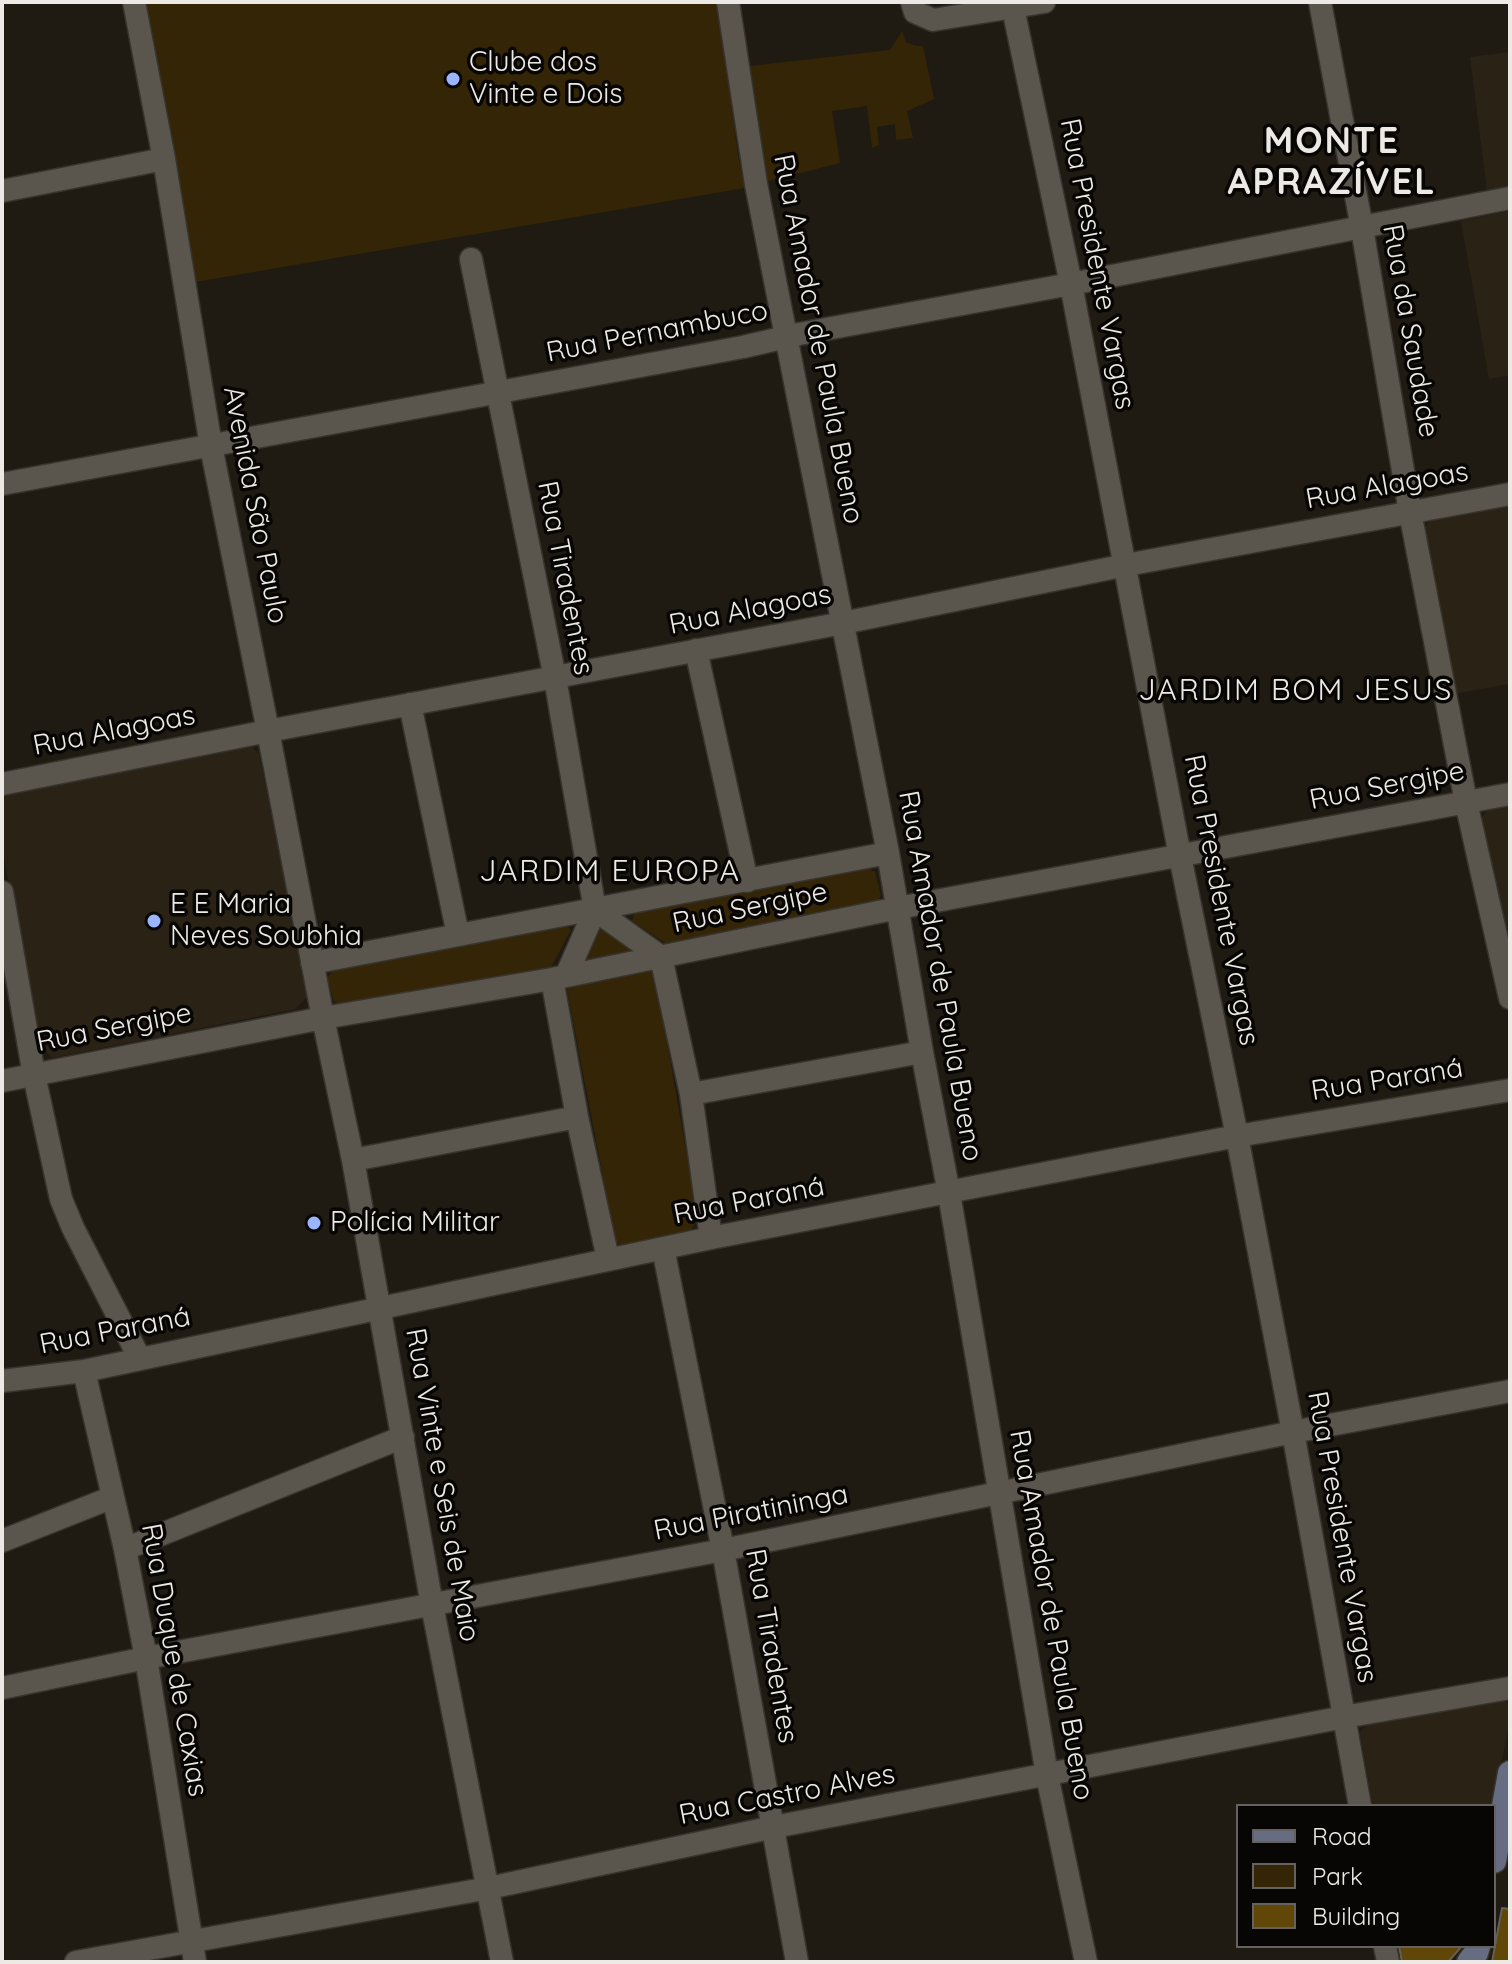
<!DOCTYPE html>
<meta charset="utf-8">
<style>
body{margin:0}
#map{position:relative;width:1512px;height:1964px;overflow:hidden;background:#1f1b13;font-family:Quicksand,sans-serif}
canvas{display:block}
.frame{position:absolute;inset:0;border:4px solid #edeae5;pointer-events:none}
.legend{position:absolute;left:1236px;top:1804px;width:260px;height:144px;box-sizing:border-box;background:#080604;border:2px solid #64615e;margin:0;padding:10px 14px;list-style:none;font-size:24px;color:#edeae5}
.legend li{display:flex;align-items:center;gap:16px;height:40px}
.legend b{width:40px;border:2px solid #64615e}
</style>
<div id="map">
<canvas width="1512" height="1964"></canvas>
<div class="frame"></div>
<ul class="legend">
<li><b style="height:10px;background:#666d82"></b>Road</li>
<li><b style="height:22px;background:#342506"></b>Park</li>
<li><b style="height:22px;background:#604708"></b>Building</li>
</ul>
</div>
<script>
const ctx = document.querySelector('canvas').getContext('2d');
ctx.lineJoin = 'round';
function fill(path, color) {
  ctx.fillStyle = color;
  ctx.fill(path, 'evenodd');
}
function strokePath(path, color, width, dash) {
  ctx.strokeStyle = color;
  ctx.lineWidth = width;
  ctx.lineCap = dash ? 'butt' : 'round';
  ctx.setLineDash(dash || []);
  ctx.stroke(path);
}
function label(font, color, halo, rows, align = 'center') {
  ctx.font = font + ' Quicksand,sans-serif';
  ctx.lineWidth = 7;
  ctx.setLineDash([]);
  ctx.textBaseline = 'middle';
  ctx.strokeStyle = halo;
  ctx.fillStyle = color;
  for (const [text, x, y, turn = 0] of rows) {
    ctx.save();
    ctx.translate(x, y);
    ctx.rotate((+turn || 0) * Math.PI / 180);
    ctx.textAlign = isNaN(turn) ? turn : align;
    if (halo) ctx.strokeText(text, 0, 0);
    ctx.fillText(text, 0, 0);
    ctx.restore();
  }
}
fill(new Path2D(`
 M1510 52V187L1487 191 1470 57Z
 M1510 211V375L1489 379 1461 221Z
 M1510 505V686L1509 684 1453 694 1424 528 1432 518Z
 M249 745 259 754 308 996 295 1009 52 1058 40 1045 2 847V793Z
 M1510 803V928L1504 929 1481 819 1490 806Z
 M1501 1699 1510 1705V1721L1492 1806H1373L1360 1732 1368 1724Z`), '#2a2315');
fill(new Path2D(`
 M146 2H718L738 156 745 188 195 282Z
 M902 31 906 42 916 46H923L934 99 907 111 913 138 896 140 895 124 877 127 879 145 872 148 867 106 832 111 840 163 768 181 750 66 890 50Z
 M864 865 875 872 881 896 874 906 673 948 632 921 635 912Z
 M564 924 571 930 549 971 346 1008 334 1001 327 977 336 968Z
 M600 924 631 950 632 957 582 963Z
 M646 967 655 974 698 1219 690 1231 621 1248 615 1239 567 990 573 981Z`), '#342506');
const building = new Path2D(`
 M1502 1908 1510 1909V1962H1492Z
 M1399 1946H1462L1448 1962H1402Z`);
fill(building, '#604708');
strokePath(building, '#645f56', 2);
const street = new Path2D(`
 M134 2 164 159 211 446 268 731 323 1018 353 1160 432 1605 502 1962
 M728 2 756 184 888 853 922 1052 949 1193 1047 1775 1086 1962
 M912 2 915 12 933 20 1044 2
 M1320 2 1362 228 1410 512 1466 802 1510 998
 M1013 8 1071 284 1180 856 1237 1136 1293 1432 1360 1806
 M2 191 164 159
 M471 259 555 678 595 910 566 976
 M2 484 743 347 799 334 1071 284 1510 198
 M696 650 747 881
 M410 704 458 935
 M2 784 268 731 843 623 1126 565 1510 494
 M2 892 34 1075 61 1199 73 1228 140 1359
 M595 910 661 957 691 1094 711 1238
 M312 963 888 853
 M552 979 577 1117 608 1259
 M2 1081 323 1018 552 979 898 908 1510 794
 M691 1094 922 1052
 M353 1160 577 1117
 M663 1248 723 1550 797 1962
 M84 1371 125 1549 146 1658 195 1962
 M2 1381 84 1371 711 1238 1237 1136 1510 1090
 M2 1541 113 1497
 M125 1549 403 1437
 M2 1688 146 1658 723 1550 1293 1432 1510 1391
 M1385 1946 1388 1962
 M76 1962 489 1888 774 1827 1344 1717 1510 1688`);
const secondary = new Path2D(`
 M1494 1861 1510 1773
 M1469 1962 1476 1953 1478 1946`);
strokePath(street, '#37342f', 25);
strokePath(secondary, '#37342f', 27);
strokePath(street, '#5b564d', 22);
strokePath(secondary, '#666d82', 24);
for (const [x, y, r, color] of [
 [453,79,8,"#9ab5fd"],
 [154,921,8,"#9ab5fd"],
 [314,1223,8,"#9ab5fd"]
]) {
  const dot = new Path2D();
  dot.arc(x, y, r, 0, 2 * Math.PI);
  ctx.fillStyle = color;
  ctx.fill(dot);
  strokePath(dot, '#080604', 3);
}
label('28px', '#edeae5', '#080604', [
 ["Clube dos",469,63],
 ["Vinte e Dois",469,95],
 ["E E Maria",170,905],
 ["Neves Soubhia",170,937],
 ["Polícia Militar",330,1223]
], 'left');
label('28px', '#edeae5', '#080604', [
 ["Rua Presidente Vargas",1097,264,79],
 ["Rua da Saudade",1410,331,80],
 ["Rua Pernambuco",657,332,-11],
 ["Rua Amador de Paula Bueno",818,339,79],
 ["Rua Alagoas",1387,486,-10],
 ["Avenida São Paulo",255,505,79],
 ["Rua Tiradentes",565,578,79],
 ["Rua Alagoas",750,610,-11],
 ["Rua Alagoas",114,731,-11],
 ["Rua Sergipe",1387,786,-11],
 ["Rua Presidente Vargas",1221,900,79],
 ["Rua Sergipe",750,908,-12],
 ["Rua Amador de Paula Bueno",940,976,80],
 ["Rua Sergipe",114,1028,-11],
 ["Rua Paraná",1387,1080,-9],
 ["Rua Paraná",749,1201,-11],
 ["Rua Paraná",115,1331,-11],
 ["Rua Vinte e Seis de Maio",442,1485,80],
 ["Rua Piratininga",751,1513,-11],
 ["Rua Presidente Vargas",1342,1537,80],
 ["Rua Amador de Paula Bueno",1051,1615,80],
 ["Rua Tiradentes",771,1646,80],
 ["Rua Duque de Caxias",174,1660,80],
 ["Rua Castro Alves",787,1795,-11]
]);
ctx.letterSpacing = '2px';
label('30px', '#edeae5', '#080604', [
 ["JARDIM BOM JESUS",1296,691],
 ["JARDIM EUROPA",610,872]
]);
ctx.letterSpacing = '0px';
ctx.letterSpacing = '2px';
label('bold 36px', '#edeae5', '#080604', [
 ["MONTE",1332,142],
 ["APRAZÍVEL",1332,183]
]);
ctx.letterSpacing = '0px';
</script>
